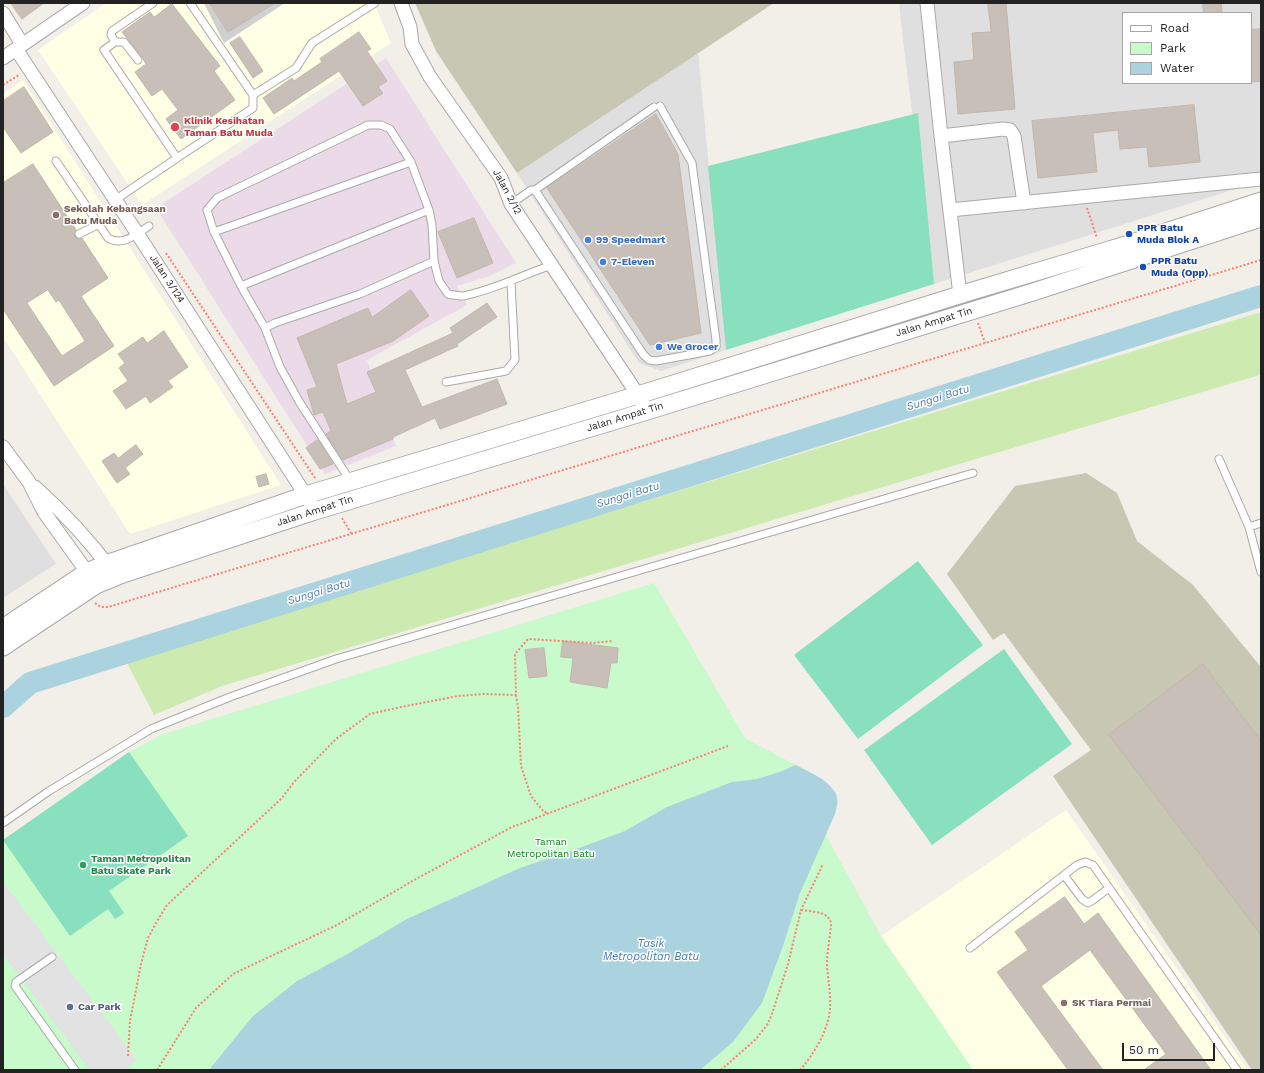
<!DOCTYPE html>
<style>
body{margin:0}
#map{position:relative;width:1264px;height:1073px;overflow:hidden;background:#f2efe9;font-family:"Work Sans",sans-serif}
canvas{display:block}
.frame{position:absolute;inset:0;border:4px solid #222;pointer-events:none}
.legend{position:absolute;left:1122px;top:12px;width:130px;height:72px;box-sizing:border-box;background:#fff;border:1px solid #a7a7a7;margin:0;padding:5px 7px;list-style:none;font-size:12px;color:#222}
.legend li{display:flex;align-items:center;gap:8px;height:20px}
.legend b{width:20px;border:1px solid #a7a7a7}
.scale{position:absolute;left:1122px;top:1043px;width:93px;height:18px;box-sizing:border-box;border:2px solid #222;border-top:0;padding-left:5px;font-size:12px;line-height:14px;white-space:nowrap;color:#222;-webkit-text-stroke:3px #fff;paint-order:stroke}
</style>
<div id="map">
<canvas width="1264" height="1073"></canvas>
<div class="frame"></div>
<ul class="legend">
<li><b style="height:5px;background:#fff"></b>Road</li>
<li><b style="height:11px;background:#c8facc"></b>Park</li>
<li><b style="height:11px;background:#aad3df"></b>Water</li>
</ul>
<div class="scale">50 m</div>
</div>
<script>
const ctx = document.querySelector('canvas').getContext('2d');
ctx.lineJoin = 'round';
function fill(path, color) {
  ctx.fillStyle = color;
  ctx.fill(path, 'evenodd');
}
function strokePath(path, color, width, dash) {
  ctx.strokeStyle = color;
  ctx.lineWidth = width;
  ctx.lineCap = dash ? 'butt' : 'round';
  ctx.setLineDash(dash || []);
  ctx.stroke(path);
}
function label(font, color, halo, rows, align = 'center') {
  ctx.font = font + ' "Work Sans",sans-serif';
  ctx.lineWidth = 3;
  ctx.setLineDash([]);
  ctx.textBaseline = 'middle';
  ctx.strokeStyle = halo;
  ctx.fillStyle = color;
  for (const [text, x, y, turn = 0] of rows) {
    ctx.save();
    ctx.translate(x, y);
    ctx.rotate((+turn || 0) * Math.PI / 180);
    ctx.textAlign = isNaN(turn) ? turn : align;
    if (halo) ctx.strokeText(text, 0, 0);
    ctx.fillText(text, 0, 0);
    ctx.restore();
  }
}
fill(new Path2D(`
 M899 3H1261V186H1245L934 284 903 40ZM1123 13H1251V83H1123Z
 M698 51 726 350 661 371 639 363 517 173Z
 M3 484 56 564 3 598Z`), '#e0dfdf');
fill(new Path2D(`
 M386 58 516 263 490 276 457 286 467 305 367 360 396 446 325 474 156 208Z`), '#ebdbe8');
fill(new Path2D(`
 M106 3H204L224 43 285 3H374L391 43 142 205 38 50Z
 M23 80 281 485 130 534 3 337V94Z
 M1066 810 1248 1070H973L881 936Z`), '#ffffe5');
fill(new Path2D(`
 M204 3H285L224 43Z`), '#d0d0d0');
fill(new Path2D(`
 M415 3H774L517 173 436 51Z
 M1086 473 1117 493 1137 541 1193 585 1261 667V1070H1252L1053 776 1091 750 1004 633 993 640 947 574 1015 486Z`), '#c7c7b4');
fill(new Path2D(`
 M1261 313V379L1260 375 986 456 222 686 154 715 126 661 1254 314Z`), '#cdebb0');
fill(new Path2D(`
 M654 583 745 738 809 772 824 781 836 793 838 803 835 814 826 835 881 936 973 1070H3V840L129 752 163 734Z`), '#c8facc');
fill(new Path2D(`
 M918 113 934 284 726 350 708 166Z
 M918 561 983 645 858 739 794 655Z
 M1004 649 1072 744 932 845 864 750Z
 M129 752 188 836 109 891 124 913 115 919 108 909 70 936 3 840Z`), '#88e0be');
fill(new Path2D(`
 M3 882 137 1060 124 1070H90L3 954Z`), '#e2e2e2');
fill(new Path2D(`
 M796 765C809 772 827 779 835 792 839 799 837 807 835 814L800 893 783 946 762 1003 733 1042 700 1070H209L253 1016 297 981 344 956 407 919 520 868 571 851 625 831 667 807 732 782 757 779 780 772Z`), '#aad3df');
strokePath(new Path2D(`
 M3 707 30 683 1261 296`), '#aad3df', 22);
const building = new Path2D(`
 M11 3H44L22 19Z
 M210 3H275L228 32Z
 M988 3H1006L1015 109 958 114 954 62 974 60 972 33 991 32Z
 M1203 3H1221L1222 13H1204Z
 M172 4 220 66 214 71 235 100 181 139 166 119 178 110 162 89 152 96 135 72 146 64 142 57 122 32 150 12 154 17Z
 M1261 29V81L1251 82V30Z
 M359 32 371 49 367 51 387 81 378 87 383 93 363 106 339 71 274 114 263 98 292 78 294 81 322 62 320 59Z
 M240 37 263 71 253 78 230 43Z
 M24 87 53 132 21 153 3 127V101Z
 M1194 105 1200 162 1149 167 1147 147 1120 149 1118 130 1093 133 1097 172 1038 178 1032 121Z
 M656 114 678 154 701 333 650 345 547 188Z
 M33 164 76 230 74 233 75 237 78 239 82 238 108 278 81 296 114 346 54 386 3 309V183ZM48 290 56 302 59 300 85 341 62 356 27 303Z
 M474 218 493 263 457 278 438 232Z
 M411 290 429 316 393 341 336 364 347 404 376 392 367 372 453 333 450 328 487 303 497 317 457 344 458 346 405 370 422 407 497 379 507 404 440 429 435 418 393 437V439L343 460 326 434 331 431 323 412 314 415 307 390 317 387 297 338 368 308 372 317Z
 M164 331 188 367 168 381 173 387 150 403 146 396 126 409 113 391 128 381 119 368 125 363 118 354 143 337 147 343Z
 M318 440 333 464 320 469 306 448Z
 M136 445 143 454 125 468 130 474 117 483 102 461 114 453 118 458Z
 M266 474 269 484 259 487 256 477Z
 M563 641 618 648 617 663H611L607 688 570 682 573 658 561 657Z
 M544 648 547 676 529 678 525 650Z
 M1203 664 1261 741V935L1109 735Z
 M1065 897 1084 924 1098 913 1211 1070H1144L1166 1054 1090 950 1041 986 1103 1070H1068L997 972 1028 950 1015 932Z`);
fill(building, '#c7bfb8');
strokePath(building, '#c4b6ab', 1);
const service = new Path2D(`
 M115 42 111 35 112 31 153 3
 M253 95 296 68 312 43 375 3
 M654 107 535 190 643 354 649 360 656 361 710 351 716 347V340L692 163 660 106
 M177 158 253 108V95L190 3
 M56 161 108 238C123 247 136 234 149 226
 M115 200 177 158 104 50 115 42H124L138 60
 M511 204 531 190H535
 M429 210 241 286 214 232 411 162 429 210 432 225 434 261 439 281 448 294C453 295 459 296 463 296 494 290 522 275 552 265
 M214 232 207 210 217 198 368 125H381L390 129 411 162
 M79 234 99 224
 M241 286 265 328
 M446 382 506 371 515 360 511 282
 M1219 459 1249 527
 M351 482 300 403 280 367 265 328 275 323 360 294 434 261
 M1261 523 1249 527 1261 572
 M3 823 49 791 151 729 230 697 336 659 973 473
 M1064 875 1082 899 1088 903 1093 900 1109 888
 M970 948 1077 865 1085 862 1093 865 1237 1070
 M52 957 16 982 15 986 75 1070`);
const minor = new Path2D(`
 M401 3 410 27 412 44 430 77 501 178 511 204 638 395 647 411
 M927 3 941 136 960 295
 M3 13 22 44
 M16 49 137 233 310 502
 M3 58 83 3
 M941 136 1003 129 1010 130 1014 136 1024 203
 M950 210 1261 179
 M3 447 29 482 44 512 92 579
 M35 487C63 512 90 541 112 571`);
const tertiary = new Path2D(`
 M3 628 87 572 106 564 306 495 638 395 969 292 1116 248 1261 201
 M3 647 96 585 123 574 315 511 647 411 1033 292 1261 218`);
strokePath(service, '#a9a9a9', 9);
strokePath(minor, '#a9a9a9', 15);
strokePath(tertiary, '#a9a9a9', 19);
strokePath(new Path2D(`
 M3 85 19 75
 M1087 208 1097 238
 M166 253 315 478
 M978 323 985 343
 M342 518 351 533
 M95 603 101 607H108L1261 260
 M516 695 518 707 521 766 531 796 544 812 549 813
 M128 1056 130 1021 141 964 148 938 156 923 167 905 282 798 295 781 336 739 370 714 401 707 458 696 484 694 516 695 515 654 528 639 593 643 613 641
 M157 1070 196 1008 233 974 337 925 416 879 512 827 728 746
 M721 1070 756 1039 767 1025 772 1014 788 964 801 910 823 864
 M800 1070C814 1054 828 1031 830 1009 831 994 828 980 827 965 827 952 830 938 831 925 831 911 812 912 801 910`), '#fa8072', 2, [2, 2]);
strokePath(service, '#fff', 7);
strokePath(minor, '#fff', 13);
strokePath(tertiary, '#fff', 17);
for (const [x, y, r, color] of [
 [175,127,5,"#e0444e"],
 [56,215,4,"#8d6e63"],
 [1129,234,4,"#1a4fb4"],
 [588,240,4,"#3f7fe0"],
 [603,262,4,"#3f7fe0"],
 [1143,267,4,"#1a4fb4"],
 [659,347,4,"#3f7fe0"],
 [83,865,4,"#2e9e5b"],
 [1064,1003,4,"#8d6e63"],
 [70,1007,4,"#5c6f8a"]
]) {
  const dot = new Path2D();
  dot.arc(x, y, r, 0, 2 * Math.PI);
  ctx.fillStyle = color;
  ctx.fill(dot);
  strokePath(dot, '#fff', 1.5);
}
label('bold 10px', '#be3a42', '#fff', [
 ["Klinik Kesihatan",184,121],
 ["Taman Batu Muda",184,133]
], 'left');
label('10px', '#222', '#fff', [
 ["Jalan 2/12",507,192,62],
 ["Jalan 3/124",167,279,57],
 ["Jalan Ampat Tin",934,322,-17],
 ["Jalan Ampat Tin",625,417,-17],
 ["Jalan Ampat Tin",315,511,-18]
]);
label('bold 10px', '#785e54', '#fff', [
 ["Sekolah Kebangsaan",64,209],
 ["Batu Muda",64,221],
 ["SK Tiara Permai",1072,1003]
], 'left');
label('bold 10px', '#164399', '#fff', [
 ["PPR Batu",1137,228],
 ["Muda Blok A",1137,240],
 ["PPR Batu",1151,261],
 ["Muda (Opp)",1151,273]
], 'left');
label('bold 10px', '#366cbe', '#fff', [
 ["99 Speedmart",596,240],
 ["7-Eleven",611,262],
 ["We Grocer",667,347]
], 'left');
label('10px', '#0c8416', '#fff', [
 ["Taman",551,842],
 ["Metropolitan Batu",551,854]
]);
label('bold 10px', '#27864d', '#fff', [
 ["Taman Metropolitan",91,859],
 ["Batu Skate Park",91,871]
], 'left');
label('bold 10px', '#4e5e75', '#fff', [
 ["Car Park",78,1007]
], 'left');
label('italic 11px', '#4a7aab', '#fff', [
 ["Sungai Batu",938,398,-17],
 ["Sungai Batu",628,495,-17],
 ["Sungai Batu",319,592,-17],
 ["Tasik",651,944],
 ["Metropolitan Batu",651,957]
]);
</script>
